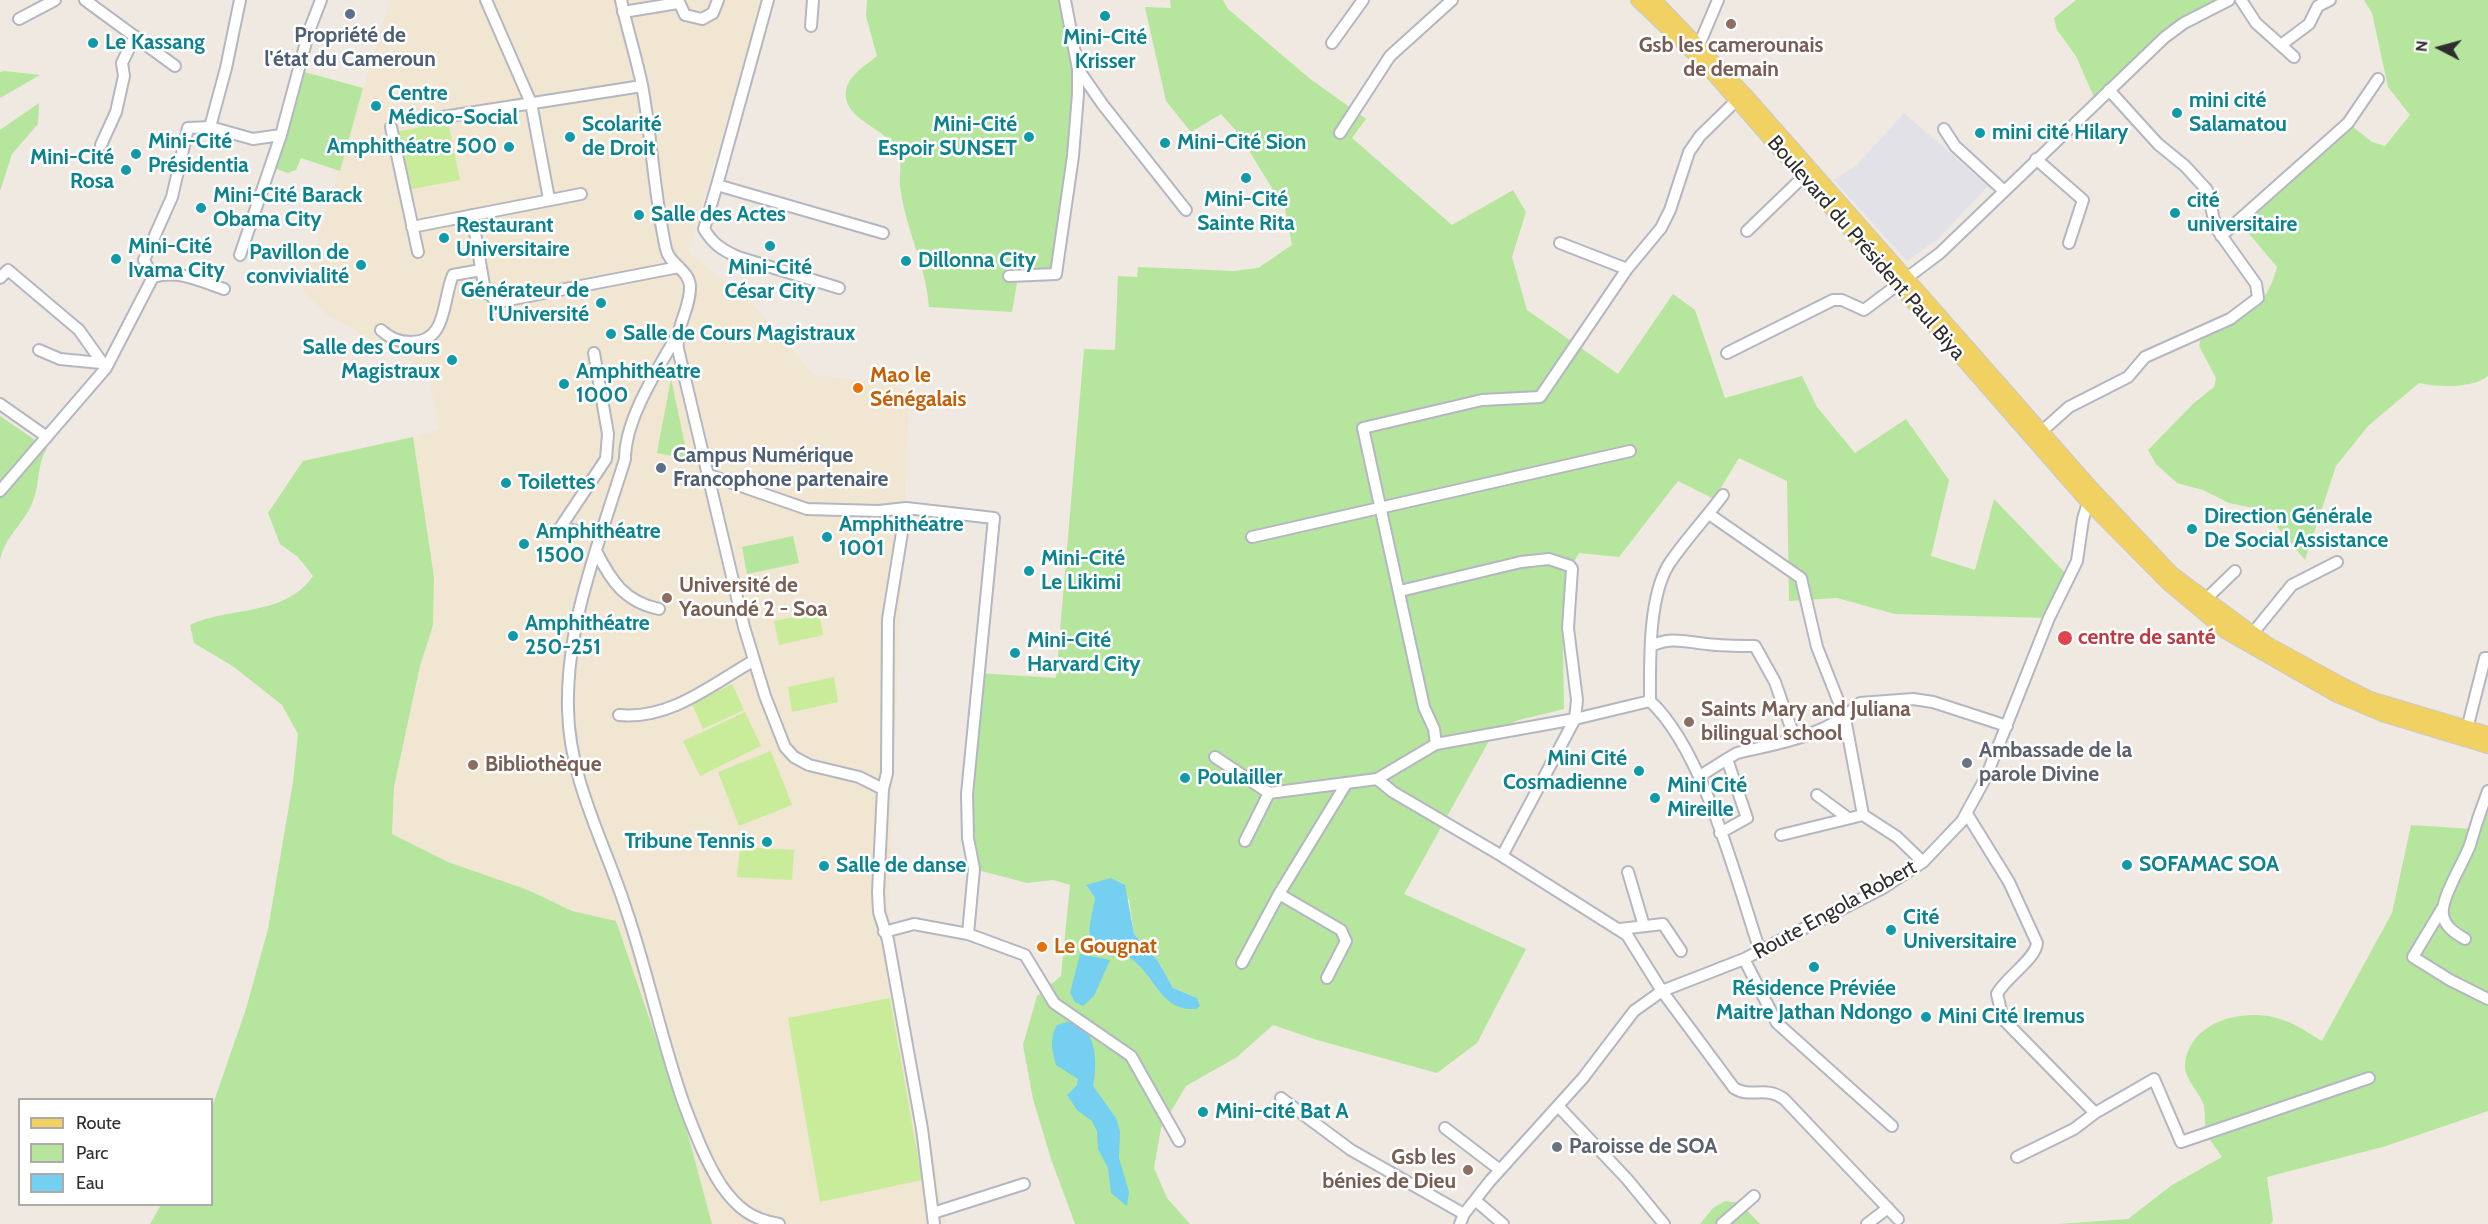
<!DOCTYPE html>
<meta charset="utf-8">
<style>
body{margin:0}
#map{position:relative;width:2488px;height:1224px;overflow:hidden;background:#efe9e1;font-family:Cabin,sans-serif}
canvas{display:block}
.legend{position:absolute;left:18px;top:1098px;width:195px;height:108px;box-sizing:border-box;background:#fff;border:2px solid #ababab;margin:0;padding:8px 10px;list-style:none;font-size:18px;color:#2e2e2e}
.legend li{display:flex;align-items:center;gap:12px;height:30px}
.legend b{width:30px;border:2px solid #ababab}
.north{position:absolute;left:2410px;top:18px;width:60px;height:60px;-webkit-text-stroke:4px #fff;paint-order:stroke;rotate:276deg;font-size:16px;font-weight:700;line-height:24px;text-align:center;color:#2e2e2e}
.north::after{content:'';display:block;margin:auto;width:21px;height:27px;background:#2e2e2e;clip-path:polygon(50% 0,100% 100%,50% 72%,0 100%)}
</style>
<div id="map">
<canvas width="2488" height="1224"></canvas>
<ul class="legend">
<li><b style="height:8px;background:#f2d163"></b>Route</li>
<li><b style="height:16px;background:#b6e59e"></b>Parc</li>
<li><b style="height:16px;background:#75cff0"></b>Eau</li>
</ul>
<div class="north">N</div>
</div>
<script>
const ctx = document.querySelector('canvas').getContext('2d');
ctx.lineJoin = 'round';
function fill(path, color) {
  ctx.fillStyle = color;
  ctx.fill(path, 'evenodd');
}
function strokePath(path, color, width, dash) {
  ctx.strokeStyle = color;
  ctx.lineWidth = width;
  ctx.lineCap = dash ? 'butt' : 'round';
  ctx.setLineDash(dash || []);
  ctx.stroke(path);
}
function label(font, color, halo, rows, align = 'center') {
  ctx.font = font + ' Cabin,sans-serif';
  ctx.lineWidth = 5;
  ctx.setLineDash([]);
  ctx.textBaseline = 'middle';
  ctx.strokeStyle = halo;
  ctx.fillStyle = color;
  for (const [text, x, y, turn = 0] of rows) {
    ctx.save();
    ctx.translate(x, y);
    ctx.rotate((+turn || 0) * Math.PI / 180);
    ctx.textAlign = isNaN(turn) ? turn : align;
    if (halo) ctx.strokeText(text, 0, 0);
    ctx.fillText(text, 0, 0);
    ctx.restore();
  }
}
fill(new Path2D(`
 M1904 113 1988 186 1938 239 1907 261 1834 180 1857 165Z`), '#e3e1e8');
fill(new Path2D(`
 M390 0H762L688 252 754 305 814 375 895 384 909 397 888 911 946 1224H712L684 1120 616 921 572 911 528 890 448 862 392 834 394 787 420 666 433 625 434 577 413 437 439 430 428 371 327 315 303 291Z`), '#f0e6d1');
fill(new Path2D(`
 M867 0H1065L1078 63 1056 274 1010 276 1017 283 1012 312 929 307C926 265 905 228 900 186 899 175 903 160 897 150 887 129 850 122 846 98 843 78 864 67 877 56L866 16Z
 M1170 0H1223L1228 9 1309 78 1366 119 1352 138 1452 225 1513 190 1526 212 1512 257 1527 310 1618 374 1673 294 1695 310 1725 398 1802 376 1817 407 1855 453 1906 419 1949 480 1931 556 1975 570 1994 499 2069 577 2049 618 1895 614 1837 598 1789 601 1787 481 1739 458 1714 499 1678 481 1619 557 1579 553 1567 574 1563 648 1564 709 1519 720 1495 730 1404 894 1526 949 1477 1043 1437 1073 1317 1040 1273 1025 1237 1057 1186 1086 1161 1128 1154 1168 1167 1198 1190 1224H1075L1051 1159 1033 1099 1023 1045 1037 996 1061 976 1070 885 1053 880 1027 883 974 869 968 838 978 673 1056 678 1084 349 1115 350 1118 276 1137 277 1138 267 1234 271 1258 268 1292 245 1285 209 1238 133 1221 114 1191 132 1166 101 1145 7 1171 8ZM1086 885 1129 899 1134 934 1158 961 1173 988 1197 998 1160 993C1141 966 1131 947 1094 949L1089 935 1095 898Z
 M2076 0H2228L2184 23 2096 102 2076 56 2057 30 2054 18Z
 M2364 0H2488V376C2472 389 2438 387 2419 383L2368 426 2336 466 2305 560 2263 510 2229 503 2203 490 2177 483 2156 464 2148 450 2194 403 2214 387 2216 378 2199 346 2201 338C2241 316 2265 314 2277 267L2245 229 2246 222 2348 123 2372 142 2385 146 2410 115 2388 87 2372 13Z
 M5 71 40 75 0 98V72Z
 M301 71 363 88 340 171 301 158 296 170 288 173 274 168 296 102Z
 M39 103 38 124 12 154 0 191V130Z
 M671 379 688 459 657 453Z
 M0 416 47 448C37 464 40 481 34 498 27 522 6 533 0 560Z
 M413 437 434 577 433 625 420 666 394 787 392 834 448 862 528 890 572 911 616 921 684 1120 712 1224H150L161 1205 212 1204V1107L246 1009 268 929 293 782 298 734 282 705 234 667 194 643 190 625C230 606 285 617 313 576L298 557 280 544 268 513 303 461Z
 M793 536 799 563 747 574 742 547Z
 M2488 789V1111L2386 1146 2267 1177 2273 1220 2271 1224H2058L2128 1219 2172 1185 2222 1157C2217 1149 2210 1141 2207 1133 2203 1123 2207 1111 2202 1101 2197 1089 2184 1078 2185 1064 2190 1018 2250 1006 2286 1021 2299 1026 2310 1034 2322 1041L2392 913 2411 825 2473 829Z
 M1725 1201 1740 1203 1760 1224H1700L1713 1208Z`), '#b6e59e');
fill(new Path2D(`
 M448 122 460 180 407 190 396 132Z
 M819 612 823 635 779 645 774 621Z
 M834 677 838 702 792 712 788 687Z
 M732 684 744 710 703 729 692 704Z
 M745 712 761 746 700 776 683 741Z
 M771 751 792 805 739 826 718 772Z
 M740 847 794 850 792 880 737 877Z
 M890 998 922 1180 820 1202 788 1018Z`), '#c9ec9a');
fill(new Path2D(`
 M1111 878 1125 885 1134 934 1158 961 1173 988 1197 998 1200 1006 1196 1009C1147 1012 1157 946 1094 949 1084 938 1093 912 1095 898L1086 885Z
 M1080 954 1110 960 1094 996 1083 1006 1075 1002 1070 993Z
 M1067 1022C1097 1023 1098 1063 1093 1086L1116 1118 1120 1131 1119 1158 1129 1192 1127 1206 1111 1193 1108 1168 1098 1149 1097 1131 1092 1121 1077 1110 1067 1095 1077 1085 1078 1079 1056 1065C1052 1051 1049 1038 1057 1025Z`), '#75cff0');
const minor = new Path2D(`
 M85 0 175 66
 M486 0 531 103 549 199
 M621 0C627 29 636 56 642 85 652 139 654 195 666 249 669 264 689 270 690 286 691 308 675 327 678 349L744 627 765 696 785 747 794 757 809 765 859 777 883 789 878 892 879 912 888 940 922 1129 934 1224
 M678 0 685 15 702 19 713 13 718 0
 M768 0 717 185 883 233
 M2241 0 2256 23 2294 57
 M623 12 678 3
 M19 19 55 0
 M811 26 813 0
 M1332 43 1363 0
 M1699 45 1718 0
 M2281 45 2309 24 2318 6 2330 0
 M1078 69 1103 105 1186 210
 M424 120 642 86
 M210 127 226 68 240 0
 M391 127 418 252
 M1944 129 1955 146 2003 190
 M1340 133 1390 56 1452 0
 M101 145 116 112 124 76 122 63 135 36
 M2036 159 2083 200 2069 243
 M717 185 704 229C713 244 722 250 738 257L839 288
 M472 215 485 291 498 302 679 267
 M412 227 581 194
 M1747 231 1803 177
 M2221 236 2348 123 2378 79
 M1560 243 1627 269
 M240 255 281 135 309 31 321 0
 M1009 276 1056 274 1073 156 1078 94V69L1065 0
 M153 277 144 260 172 197 188 128 210 127 253 139 281 135
 M0 278 8 270 79 330 106 368
 M381 330C390 338 398 342 411 342 448 342 442 300 453 275L481 270
 M676 337C657 371 625 419 625 459 600 541 566 622 568 709 569 781 606 845 627 912 649 977 662 1043 685 1107 695 1133 706 1162 721 1185 737 1208 751 1219 779 1224
 M39 350 60 359 101 363
 M594 353 608 434 606 459 560 528 601 535
 M1727 353 1833 300H1842L1864 310 1940 253 2165 37 2184 23 2229 0
 M0 404 47 437
 M2041 432 2069 407 2128 377 2145 357 2230 319 2258 298 2256 284 2216 228 2207 190 2185 166 2158 144 2109 90
 M709 475 807 509 879 511 906 508 994 518 967 794 968 838 974 869 968 934 914 924 884 932
 M0 491 106 368 153 277C178 269 200 281 224 289
 M1723 495C1706 518 1685 540 1669 564 1648 597 1650 663 1650 701L1575 719 1502 856 1627 935 1662 991 1734 1088C1751 1099 1765 1085 1784 1099L1898 1219
 M1709 514 1801 578 1817 647 1845 718 1863 815 1897 837 1923 862
 M1252 537 1630 451
 M596 551C611 581 625 602 659 609
 M2205 600 2235 571
 M2248 639 2292 585 2337 562
 M1651 646C1671 636 1685 642 1707 644 1723 646 1739 646 1755 646L1775 682 1795 739
 M1650 701C1704 751 1736 880 1760 951
 M619 715C670 720 711 685 753 661
 M2467 729 2485 658H2488
 M1436 744 1434 729 1424 707 1363 428 1482 400 1540 397 1627 269 1661 228 1670 210 1689 152 1700 136 1742 95
 M1215 757 1269 793 1377 779 1436 744 1575 719 1577 700 1568 628 1572 569 1570 566 1549 559 1521 562 1400 591
 M1700 776 1727 759
 M1377 779 1393 792 1502 856
 M883 789 887 773 888 619 906 508
 M1817 795 1848 818
 M1967 814 2009 882 2037 943C2036 959 2005 978 1997 994L2003 1019 2095 1113
 M1720 833 1747 818 1727 759 1737 753C1780 743 1828 736 1860 703L1913 699 1933 702 2007 726
 M1781 835 1863 815
 M1245 841 1269 793
 M1628 872 1644 926
 M1279 894 1341 930 1346 941 1327 978
 M2443 907 2413 957 2450 980 2488 999
 M1620 929 1663 924 1681 951
 M968 934 1025 955 1054 1003 1131 1056 1179 1141
 M2465 939C2455 933 2445 927 2443 915 2440 899 2464 862 2470 845 2475 827 2481 809 2488 791
 M1744 959 1777 1023 1892 1126
 M1242 963 1279 894 1346 784
 M1281 1098 1351 1150 1464 1214
 M1559 1107 1627 1179 1664 1224
 M1445 1128 1500 1170
 M2017 1157 2074 1129 2095 1113 2154 1079 2181 1142 2369 1078
 M1475 1200 1503 1224
 M933 1213 1024 1184
 M1460 1224 1464 1214 1490 1181 1583 1078 1634 1011 1662 991 1744 959 1883 888 1923 862 1962 821 1986 777 2049 618 2077 561 2083 519 2090 496
 M1722 1224 1754 1196
 M1867 1224 1888 1208`);
const major = new Path2D(`
 M1638 0 1705 64 2087 501 2167 582 2225 631 2337 695 2382 714 2488 746
 M1654 0 1747 97 2092 489 2172 574 2267 644 2340 684 2370 699 2488 734`);
strokePath(minor, '#b4b7c1', 14);
strokePath(major, '#c9c9c9', 16);
strokePath(minor, '#fff', 10);
strokePath(major, '#f2d163', 14);
for (const [x, y, r, color] of [
 [350,14,6,"#5c6f8a"],
 [1105,16,6,"#0f9aa8"],
 [1731,24,6,"#8d6e63"],
 [93,43,6,"#0f9aa8"],
 [376,106,6,"#0f9aa8"],
 [2177,113,6,"#0f9aa8"],
 [1980,133,6,"#0f9aa8"],
 [570,137,6,"#0f9aa8"],
 [1029,137,6,"#0f9aa8"],
 [1165,143,6,"#0f9aa8"],
 [509,147,6,"#0f9aa8"],
 [136,154,6,"#0f9aa8"],
 [126,170,6,"#0f9aa8"],
 [1246,178,6,"#0f9aa8"],
 [201,208,6,"#0f9aa8"],
 [2175,213,6,"#0f9aa8"],
 [639,215,6,"#0f9aa8"],
 [444,238,6,"#0f9aa8"],
 [770,246,6,"#0f9aa8"],
 [116,259,6,"#0f9aa8"],
 [906,261,6,"#0f9aa8"],
 [361,265,6,"#0f9aa8"],
 [601,303,6,"#0f9aa8"],
 [611,334,6,"#0f9aa8"],
 [452,360,6,"#0f9aa8"],
 [564,384,6,"#0f9aa8"],
 [858,388,6,"#e8710a"],
 [661,468,6,"#5c6f8a"],
 [506,483,6,"#0f9aa8"],
 [2192,529,6,"#0f9aa8"],
 [827,537,6,"#0f9aa8"],
 [524,544,6,"#0f9aa8"],
 [1029,571,6,"#0f9aa8"],
 [667,598,6,"#8d6e63"],
 [513,636,6,"#0f9aa8"],
 [2065,638,8,"#e0444e"],
 [1015,653,6,"#0f9aa8"],
 [1689,722,6,"#8d6e63"],
 [1967,763,6,"#6b7280"],
 [473,765,6,"#8d6e63"],
 [1639,771,6,"#0f9aa8"],
 [1185,778,6,"#0f9aa8"],
 [1655,798,6,"#0f9aa8"],
 [767,842,6,"#0f9aa8"],
 [2127,865,6,"#0f9aa8"],
 [824,866,6,"#0f9aa8"],
 [1891,930,6,"#0f9aa8"],
 [1042,947,6,"#e8710a"],
 [1814,967,6,"#0f9aa8"],
 [1926,1017,6,"#0f9aa8"],
 [1203,1112,6,"#0f9aa8"],
 [1557,1147,6,"#6b7280"],
 [1468,1170,6,"#8d6e63"]
]) {
  const dot = new Path2D();
  dot.arc(x, y, r, 0, 2 * Math.PI);
  ctx.fillStyle = color;
  ctx.fill(dot);
  strokePath(dot, '#fff', 2);
}
label('bold 21px', '#4e5e75', '#fff', [
 ["Propriété de",350,36],
 ["l'état du Cameroun",350,60],
 ["Campus Numérique",673,456,"left"],
 ["Francophone partenaire",673,480,"left"]
]);
label('bold 21px', '#0d838f', '#fff', [
 ["Mini-Cité",1105,38,"center"],
 ["Krisser",1105,62,"center"],
 ["Le Kassang",105,43],
 ["Centre",388,94],
 ["Médico-Social",388,118],
 ["mini cité",2189,101],
 ["Salamatou",2189,125],
 ["Scolarité",582,125],
 ["de Droit",582,149],
 ["Mini-Cité",1017,125,"right"],
 ["Espoir SUNSET",1017,149,"right"],
 ["mini cité Hilary",1992,133],
 ["Mini-Cité",148,142],
 ["Présidentia",148,166],
 ["Mini-Cité Sion",1177,143],
 ["Amphithéatre 500",497,147,"right"],
 ["Mini-Cité",114,158,"right"],
 ["Rosa",114,182,"right"],
 ["Mini-Cité Barack",213,196],
 ["Obama City",213,220],
 ["Mini-Cité",1246,200,"center"],
 ["Sainte Rita",1246,224,"center"],
 ["cité",2187,201],
 ["universitaire",2187,225],
 ["Salle des Actes",651,215],
 ["Restaurant",456,226],
 ["Universitaire",456,250],
 ["Mini-Cité",128,247],
 ["Ivama City",128,271],
 ["Pavillon de",349,253,"right"],
 ["convivialité",349,277,"right"],
 ["Dillonna City",918,261],
 ["Mini-Cité",770,268,"center"],
 ["César City",770,292,"center"],
 ["Générateur de",589,291,"right"],
 ["l'Université",589,315,"right"],
 ["Salle de Cours Magistraux",623,334],
 ["Salle des Cours",440,348,"right"],
 ["Magistraux",440,372,"right"],
 ["Amphithéatre",576,372],
 ["1000",576,396],
 ["Toilettes",518,483],
 ["Direction Générale",2204,517],
 ["De Social Assistance",2204,541],
 ["Amphithéatre",839,525],
 ["1001",839,549],
 ["Amphithéatre",536,532],
 ["1500",536,556],
 ["Mini-Cité",1041,559],
 ["Le Likimi",1041,583],
 ["Amphithéatre",525,624],
 ["250-251",525,648],
 ["Mini-Cité",1027,641],
 ["Harvard City",1027,665],
 ["Mini Cité",1627,759,"right"],
 ["Cosmadienne",1627,783,"right"],
 ["Poulailler",1197,778],
 ["Mini Cité",1667,786],
 ["Mireille",1667,810],
 ["Tribune Tennis",755,842,"right"],
 ["SOFAMAC SOA",2139,865],
 ["Salle de danse",836,866],
 ["Cité",1903,918],
 ["Universitaire",1903,942],
 ["Résidence Préviée",1814,989,"center"],
 ["Maitre Jathan Ndongo",1814,1013,"center"],
 ["Mini Cité Iremus",1938,1017],
 ["Mini-cité Bat A",1215,1112]
], 'left');
label('bold 21px', '#785e54', '#fff', [
 ["Gsb les camerounais",1731,46,"center"],
 ["de demain",1731,70,"center"],
 ["Université de",679,586],
 ["Yaoundé 2 - Soa",679,610],
 ["Saints Mary and Juliana",1701,710],
 ["bilingual school",1701,734],
 ["Bibliothèque",485,765],
 ["Gsb les",1456,1158,"right"],
 ["bénies de Dieu",1456,1182,"right"]
], 'left');
label('21px', '#2e2e2e', '#fff', [
 ["Boulevard du Président Paul Biya",1866,248,49],
 ["Route Engola Robert",1835,910,-29]
]);
label('bold 21px', '#c56008', '#fff', [
 ["Mao le",870,376],
 ["Sénégalais",870,400],
 ["Le Gougnat",1054,947]
], 'left');
label('bold 21px', '#be3a42', '#fff', [
 ["centre de santé",2078,638]
], 'left');
label('bold 21px', '#5b616d', '#fff', [
 ["Ambassade de la",1979,751],
 ["parole Divine",1979,775],
 ["Paroisse de SOA",1569,1147]
], 'left');
</script>
